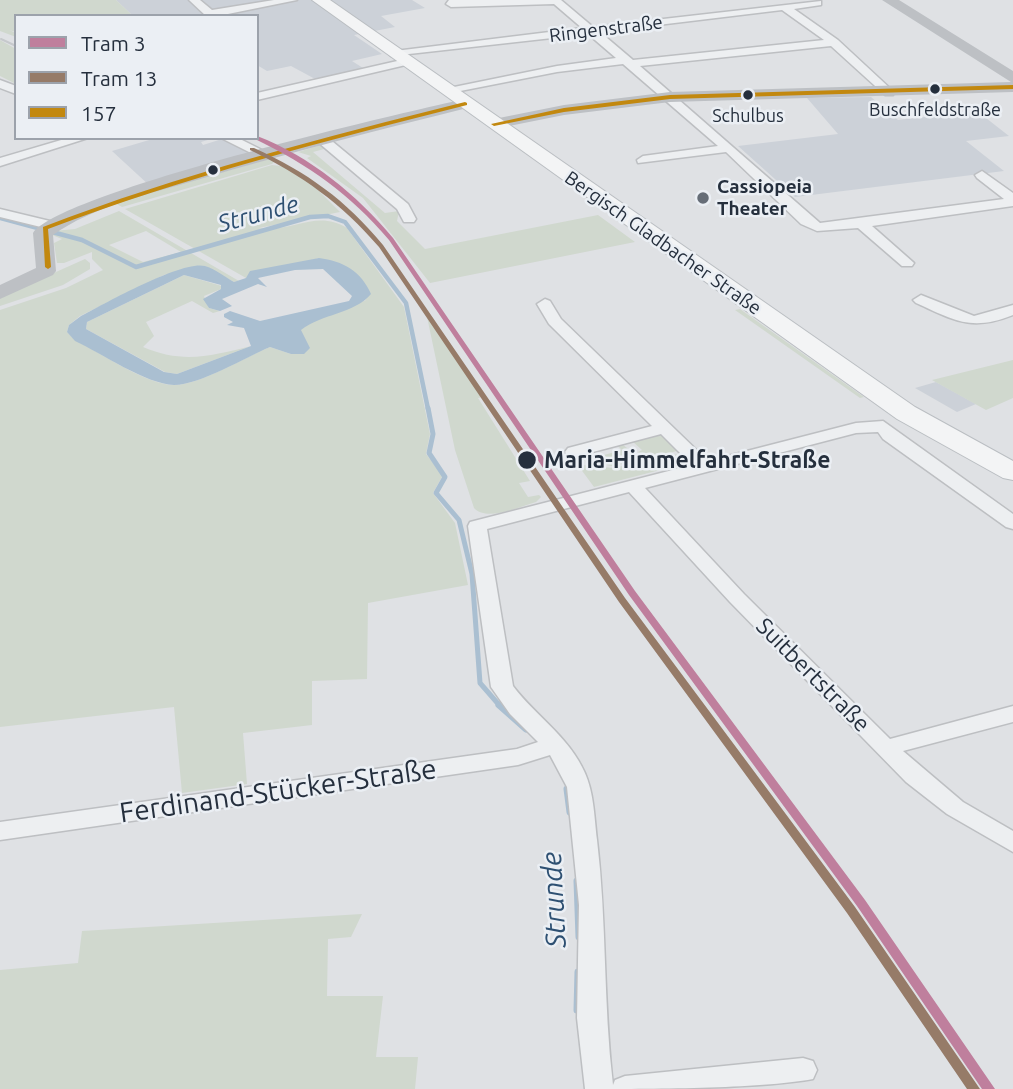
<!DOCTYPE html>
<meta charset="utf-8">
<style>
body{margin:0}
#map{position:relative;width:1013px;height:1089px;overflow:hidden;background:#dfe1e4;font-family:Ubuntu,sans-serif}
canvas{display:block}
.legend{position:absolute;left:14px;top:14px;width:245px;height:126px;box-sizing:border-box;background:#ebeff4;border:2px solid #9ca2ab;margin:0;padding:9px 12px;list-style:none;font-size:21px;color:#252f3d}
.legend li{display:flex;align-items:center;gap:14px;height:35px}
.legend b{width:35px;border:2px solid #9ca2ab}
</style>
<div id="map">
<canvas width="1013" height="1089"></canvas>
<ul class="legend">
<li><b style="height:9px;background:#bf7f9d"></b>Tram 3</li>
<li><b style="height:9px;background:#967b68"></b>Tram 13</li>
<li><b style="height:9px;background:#c2880f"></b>157</li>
</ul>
</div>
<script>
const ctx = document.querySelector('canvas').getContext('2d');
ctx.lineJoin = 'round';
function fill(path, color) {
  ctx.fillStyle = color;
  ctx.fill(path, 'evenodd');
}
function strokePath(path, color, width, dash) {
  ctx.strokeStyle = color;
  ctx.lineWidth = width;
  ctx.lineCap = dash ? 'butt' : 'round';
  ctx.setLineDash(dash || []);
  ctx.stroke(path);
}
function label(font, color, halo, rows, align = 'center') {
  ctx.font = font + ' Ubuntu,sans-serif';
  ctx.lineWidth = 5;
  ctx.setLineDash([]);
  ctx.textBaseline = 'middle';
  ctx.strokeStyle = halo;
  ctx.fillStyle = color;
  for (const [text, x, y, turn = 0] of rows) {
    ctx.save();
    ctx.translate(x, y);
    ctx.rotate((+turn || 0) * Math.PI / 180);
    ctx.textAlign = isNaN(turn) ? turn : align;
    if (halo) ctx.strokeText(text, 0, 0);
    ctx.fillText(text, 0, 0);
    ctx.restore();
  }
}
fill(new Path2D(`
 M116 0H412L425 8 381 16 395 27 354 35 382 54 352 61 363 68 317 80 291 66 267 71 257 65V16H133Z
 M871 97 898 120 977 111 1009 136 966 141 1004 171 795 197 738 146 838 134 807 98Z
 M156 138 211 139 201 142 203 145 222 139 256 152 150 186 112 151Z
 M936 382 976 404 957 412 915 388Z`), '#ccd1d8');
fill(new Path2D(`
 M0 0H116L133 16H16V32L9 30 16 33V37L0 31Z
 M0 40 16 49V84L0 76Z
 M321 145 328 148 313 152 385 213 399 211 397 221 425 249 598 215 635 242 430 283 363 198 307 158 311 156 298 152Z
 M272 158 276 160 272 164 122 207 115 203Z
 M272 165 289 167 304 176 340 212 259 228C294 233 316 209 347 228L404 307 430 434 426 454 443 475 433 493 455 523 468 585 368 603 367 679 312 681V725L243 733 247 784 182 793 174 707 0 727V310L66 288 103 270 92 259V252L64 263H57L54 243 62 239 52 235 54 231 75 229 119 211 239 281 234 282 205 266 164 275 80 316 69 325 67 332 75 340C101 353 147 385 174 385 200 385 245 357 270 347L291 354 305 342 300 330 311 322 366 300 319 258 246 278 125 209ZM146 231 181 252 143 262 109 245Z
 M85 259 90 263V269L63 285 0 306V297Z
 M184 275 222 286 221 289 204 296 209 308 220 311 213 313 192 301 146 322 154 336 143 347C183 364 211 356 251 346L177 374 165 372 86 329 87 322Z
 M740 309 864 397 860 398 735 310Z
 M426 312 483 397 478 398 530 481 519 483 528 497 539 495 541 497 536 502C519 507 487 522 474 508L455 450Z
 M1013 360V398L986 410 932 380Z
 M660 434 677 451 645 459 638 452 642 450 632 441 622 444 642 460 612 466 568 458 573 456 586 460 622 450 616 444Z
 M683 453 691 462 594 487 580 468 567 470 563 463 613 468Z
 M362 914 351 937 328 939 327 996H383L376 1057H418L415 1089H0V970L78 963 82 931Z`), '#d0d8ce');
fill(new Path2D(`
 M319 258C343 261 361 271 371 294 354 314 321 314 301 330L310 348 304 354H291L270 347C246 357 200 385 174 385 146 384 101 353 75 341L67 332 69 325 81 316C104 304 182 260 205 266 215 269 225 277 234 282L246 278 250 271ZM323 269 352 296 349 301 260 321 230 311 224 314V317L233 322 227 325 244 328 251 346 177 374 164 372 86 329 87 322 184 275 221 285V289L203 299 209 308 220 311 232 306 222 299 258 284 267 287 258 278 295 270Z`), '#aabfd1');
strokePath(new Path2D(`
 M0 218 82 240 136 267 310 217 328 216 345 222 406 303 428 409`), '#aabfd1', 4.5);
strokePath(new Path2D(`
 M428 408 433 434 429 453 445 477 436 493 459 520 472 574 480 683 500 706`), '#aabfd1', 5);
strokePath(new Path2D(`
 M499 705 526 729
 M567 789 570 812
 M577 881 579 937
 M577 1010 578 972`), '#aabfd1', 7);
const street = new Path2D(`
 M189 0H200L212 10 274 0H297L218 16H206Z
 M449 0H561L593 27 821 1V5L794 9 838 40 893 91V95H885L831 46 640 66 820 223 1004 199 977 178 975 175 982 171 1013 193V206L872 226 914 263 912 266H902L858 228 817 231 801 224 726 152 638 163 637 160 643 156 718 146 623 64 557 72 445 94 443 92 449 88 557 66 616 58 588 34 391 56 389 54 395 51 582 28 554 4 451 7 446 4ZM782 10 824 40 633 60 600 32Z
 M406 59 410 60V64L257 100V93Z
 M0 80 16 86V94L0 88Z
 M319 137H327L408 204 416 219 414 222H404L397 209 319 143Z
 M68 138H88L0 166V158Z
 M221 138H238L272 155 261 158Z
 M0 209 54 222 56 225 49 229 0 217Z
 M921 295 974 316 1013 305V315C971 332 954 320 916 303L913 300Z
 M545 299 550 301 561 319 708 461 856 423 883 421 1013 514V529L1006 527 883 439 878 432 856 433 645 488 744 594 890 739 1013 706V722L903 751 963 802 1013 831V852L947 814 906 782 730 602 629 492 487 529 513 686C534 714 566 735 582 767 594 789 594 815 597 840 607 922 603 1003 613 1085L615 1080 625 1076 803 1058 813 1061 817 1070 813 1079C759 1089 646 1089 585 1089L577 1018 579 905 567 787 550 755 518 765 0 840V822L517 749 538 742 510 714 491 687 468 526 470 522 692 465 661 434 574 457 568 456 565 452 568 448 652 426 549 324 537 304Z`);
const primary = new Path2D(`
 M312 0H330L915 407 1013 461V480L1003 478 897 419Z`);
strokePath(street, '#bdbfc2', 3);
strokePath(primary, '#babec2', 2);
fill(street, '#edeff1');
fill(new Path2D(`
 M882 0H899L1013 71V92L670 102 564 115 494 129 486 124 494 119 564 105 670 92 1011 82Z
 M465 99 471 101V107C379 130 288 153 197 180 149 194 94 206 53 235L56 271 53 275 0 299V285L36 268 33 233C64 191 397 114 465 99Z`), '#bdc0c4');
fill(primary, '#f3f4f5');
strokePath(new Path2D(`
 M1 39 16 46`), '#c6c9cc', 2);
fill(new Path2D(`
 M1013 85V89L670 99 564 112 494 126 491 124 564 108 670 95Z
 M465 102 467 103V105C325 141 185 177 48 229L51 267 48 269 45 267 43 227C180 174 322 138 465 102Z`), '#c2880f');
fill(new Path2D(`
 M257 136C311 157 356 194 393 238L635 591 865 900 995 1089H982L857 906 629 595 389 240C350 194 309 165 255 139L254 138H257Z`), '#bf7f9d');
fill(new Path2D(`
 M250 148H254C307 172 346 200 383 245L625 598 855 907 980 1089H967L847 913 619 602 379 247C341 203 302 175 250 150Z`), '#967b68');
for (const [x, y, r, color] of [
 [935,89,6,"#252f3d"],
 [748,95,6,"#252f3d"],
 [213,170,6,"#252f3d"],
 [703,198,7,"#666d77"],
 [527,460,10,"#252f3d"]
]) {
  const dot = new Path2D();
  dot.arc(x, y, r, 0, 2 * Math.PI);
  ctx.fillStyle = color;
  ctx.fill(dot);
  strokePath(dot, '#ebeff4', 2.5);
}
label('18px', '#252f3d', '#ebeff4', [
 ["Buschfeldstraße",935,110],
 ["Schulbus",748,116]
]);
label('19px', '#252f3d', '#ebeff4', [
 ["Ringenstraße",606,29,-7],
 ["Bergisch Gladbacher Straße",663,243,35]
]);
label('bold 19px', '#252f3d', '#ebeff4', [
 ["Cassiopeia",717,187],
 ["Theater",717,209]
], 'left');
label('bold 23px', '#252f3d', '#ebeff4', [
 ["Maria-Himmelfahrt-Straße",544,460]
], 'left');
label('23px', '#252f3d', '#ebeff4', [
 ["Suitbertstraße",813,675,45]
]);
label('italic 24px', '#2e5072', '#ebeff4', [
 ["Strunde",258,214,-15]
]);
label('28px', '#252f3d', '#ebeff4', [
 ["Ferdinand-Stücker-Straße",278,791,-8]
]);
label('italic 28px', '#2e5072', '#ebeff4', [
 ["Strunde",554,900,-93]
]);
</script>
